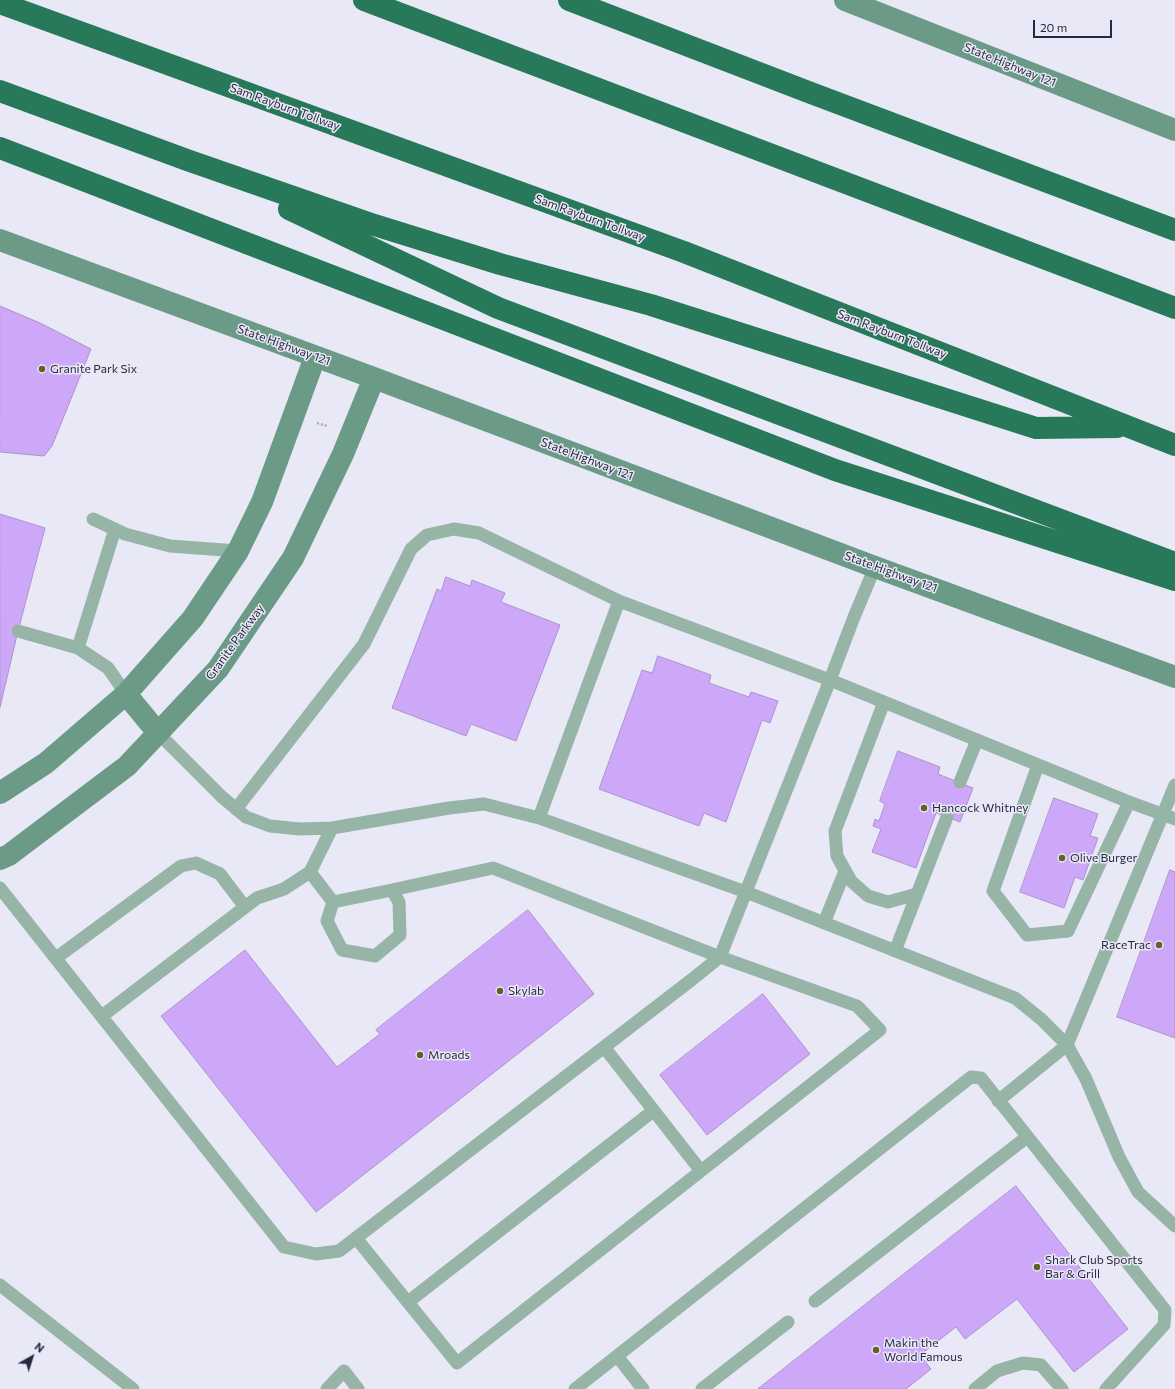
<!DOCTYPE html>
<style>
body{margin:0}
#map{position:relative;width:1175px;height:1389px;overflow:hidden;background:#e8e8f6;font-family:Commissioner,sans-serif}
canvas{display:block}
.north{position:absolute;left:12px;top:1337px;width:40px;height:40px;-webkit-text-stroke:3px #e8e8f6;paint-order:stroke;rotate:39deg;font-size:11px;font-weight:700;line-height:16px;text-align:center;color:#292841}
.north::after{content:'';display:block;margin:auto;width:14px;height:18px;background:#292841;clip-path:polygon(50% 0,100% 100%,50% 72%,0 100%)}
.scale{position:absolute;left:1033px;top:20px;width:79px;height:18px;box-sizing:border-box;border:2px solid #292841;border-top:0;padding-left:5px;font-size:12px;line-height:14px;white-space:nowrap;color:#292841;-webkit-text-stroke:3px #e8e8f6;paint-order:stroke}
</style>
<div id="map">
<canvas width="1175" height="1389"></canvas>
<div class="north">N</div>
<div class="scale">20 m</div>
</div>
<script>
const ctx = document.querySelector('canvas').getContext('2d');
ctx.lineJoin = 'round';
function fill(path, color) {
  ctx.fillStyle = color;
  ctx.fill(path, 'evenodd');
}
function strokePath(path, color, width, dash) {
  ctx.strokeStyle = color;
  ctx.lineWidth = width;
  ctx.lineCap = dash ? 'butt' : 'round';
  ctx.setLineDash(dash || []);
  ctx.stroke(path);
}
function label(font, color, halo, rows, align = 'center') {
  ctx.font = font + ' Commissioner,sans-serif';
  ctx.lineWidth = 3;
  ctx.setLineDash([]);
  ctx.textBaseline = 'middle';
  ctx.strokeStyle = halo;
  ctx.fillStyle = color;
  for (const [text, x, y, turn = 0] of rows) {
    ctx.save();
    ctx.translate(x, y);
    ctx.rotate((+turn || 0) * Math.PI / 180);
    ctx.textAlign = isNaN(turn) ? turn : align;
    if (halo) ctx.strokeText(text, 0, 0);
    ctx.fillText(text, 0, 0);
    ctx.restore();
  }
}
const building = new Path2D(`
 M0 306 40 323 91 349 52 446 44 456 0 452Z
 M0 514 45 528 18 631 0 707Z
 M446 577 470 586 472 580 505 593 501 602 560 625 516 741 471 724 466 736 392 708 437 589 441 591Z
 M658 656 711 675 709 683 749 697 751 692 778 701 770 723 762 720 726 822 704 813 699 826 599 789 642 670 652 673Z
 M898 751 940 767 938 774 973 788 960 822 936 813 916 868 872 852 881 829 873 826 875 819 879 821 885 804 880 801Z
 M1054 798 1098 814 1090 836 1098 838 1083 880 1075 877 1064 908 1020 892Z
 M1170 870 1175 872V1038L1117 1017Z
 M528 910 594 994 316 1212 161 1016 245 950 337 1067 380 1034 376 1030Z
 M763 994 810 1054 707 1135 660 1075Z
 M1016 1186 1128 1329 1074 1372 1017 1299 965 1339 956 1327 920 1355 931 1369 906 1389H758Z`);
fill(building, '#cda7f8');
strokePath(building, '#ae92ce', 1);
strokePath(new Path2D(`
 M317 423 327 426`), '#aab', 2.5, [2, 2]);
strokePath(new Path2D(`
 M93 519 125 534 170 546 238 551
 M18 631 78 648 108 668 126 694
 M78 648 115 529
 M884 702 835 831 837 856 851 881 868 896 888 902 917 894
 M158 733 222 797 246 817 270 826 300 829 332 828 449 808 484 804 539 818 746 892 1015 998 1041 1019 1067 1045 1086 1079 1119 1157 1138 1192 1175 1226
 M1038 765 993 891 1027 935 1068 931 1129 802
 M960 782 977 740
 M236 809 364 644 411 549 427 535 454 529 479 533 619 601 830 680 1129 802 1175 819
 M539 818 619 601
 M310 872 333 902
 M0 888 284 1247 316 1254 339 1251 690 981 720 957 830 680 854 617 875 567
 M392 890 399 902 400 935 375 956 342 950 327 921 333 902Z
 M824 923 845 871
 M895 951 947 817
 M56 958 181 866 196 863 220 874 245 907
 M102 1016 257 898 284 889 310 872 332 828
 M604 1047 701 1171
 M998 1101 1067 1045 1175 785
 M356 1238 457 1363 880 1030 857 1006 720 957 493 868 392 890
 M0 1285 133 1389
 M815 1301 1027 1137
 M408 1302 653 1111
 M617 1356 643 1389
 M327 1389 344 1371 358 1389
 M575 1389 971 1077 981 1078 1165 1310 1164 1325 1106 1389
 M702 1389 788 1322
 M975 1389 997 1371 1023 1363 1041 1365 1062 1389`), '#96b5a6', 13);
strokePath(new Path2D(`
 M845 0 1175 130
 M0 240 374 378 875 567 1175 677
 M126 694 158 733
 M0 793 46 763 126 694 193 618 238 551 262 502 315 357
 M0 859 9 855 127 766 218 669 293 558 343 454 374 378`), '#6b9b86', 22);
strokePath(new Path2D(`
 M364 0 1175 308
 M569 0 811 93 1175 230
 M0 3 684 252 1175 445
 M0 91 187 160 368 223 500 264 651 305 1036 428 1117 427
 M0 148 835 470 1175 580
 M289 209 498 308 1175 563`), '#28785a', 22);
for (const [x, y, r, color] of [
 [42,369,4,"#635f2c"],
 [924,808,4,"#635f2c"],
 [1062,858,4,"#635f2c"],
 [1159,945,4,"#635f2c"],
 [500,991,4,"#635f2c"],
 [420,1055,4,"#635f2c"],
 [1037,1267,4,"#635f2c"],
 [876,1350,4,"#635f2c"]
]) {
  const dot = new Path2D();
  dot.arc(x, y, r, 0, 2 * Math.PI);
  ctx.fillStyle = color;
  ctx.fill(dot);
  strokePath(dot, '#e8e8f6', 1.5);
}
label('12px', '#292841', '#e8e8f6', [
 ["State Highway 121",1010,65,22],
 ["Sam Rayburn Tollway",285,107,20],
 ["Sam Rayburn Tollway",590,218,20],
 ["Sam Rayburn Tollway",892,334,21],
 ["State Highway 121",284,345,20],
 ["State Highway 121",587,459,21],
 ["State Highway 121",891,572,20],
 ["Granite Parkway",235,642,-54]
]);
label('12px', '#292841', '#e8e8f6', [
 ["Granite Park Six",50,369],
 ["Hancock Whitney",932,808],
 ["Olive Burger",1070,858],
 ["RaceTrac",1151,945,"right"],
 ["Skylab",508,991],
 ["Mroads",428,1055],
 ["Shark Club Sports",1045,1260],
 ["Bar & Grill",1045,1274],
 ["Makin the",884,1343],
 ["World Famous",884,1357]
], 'left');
</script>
